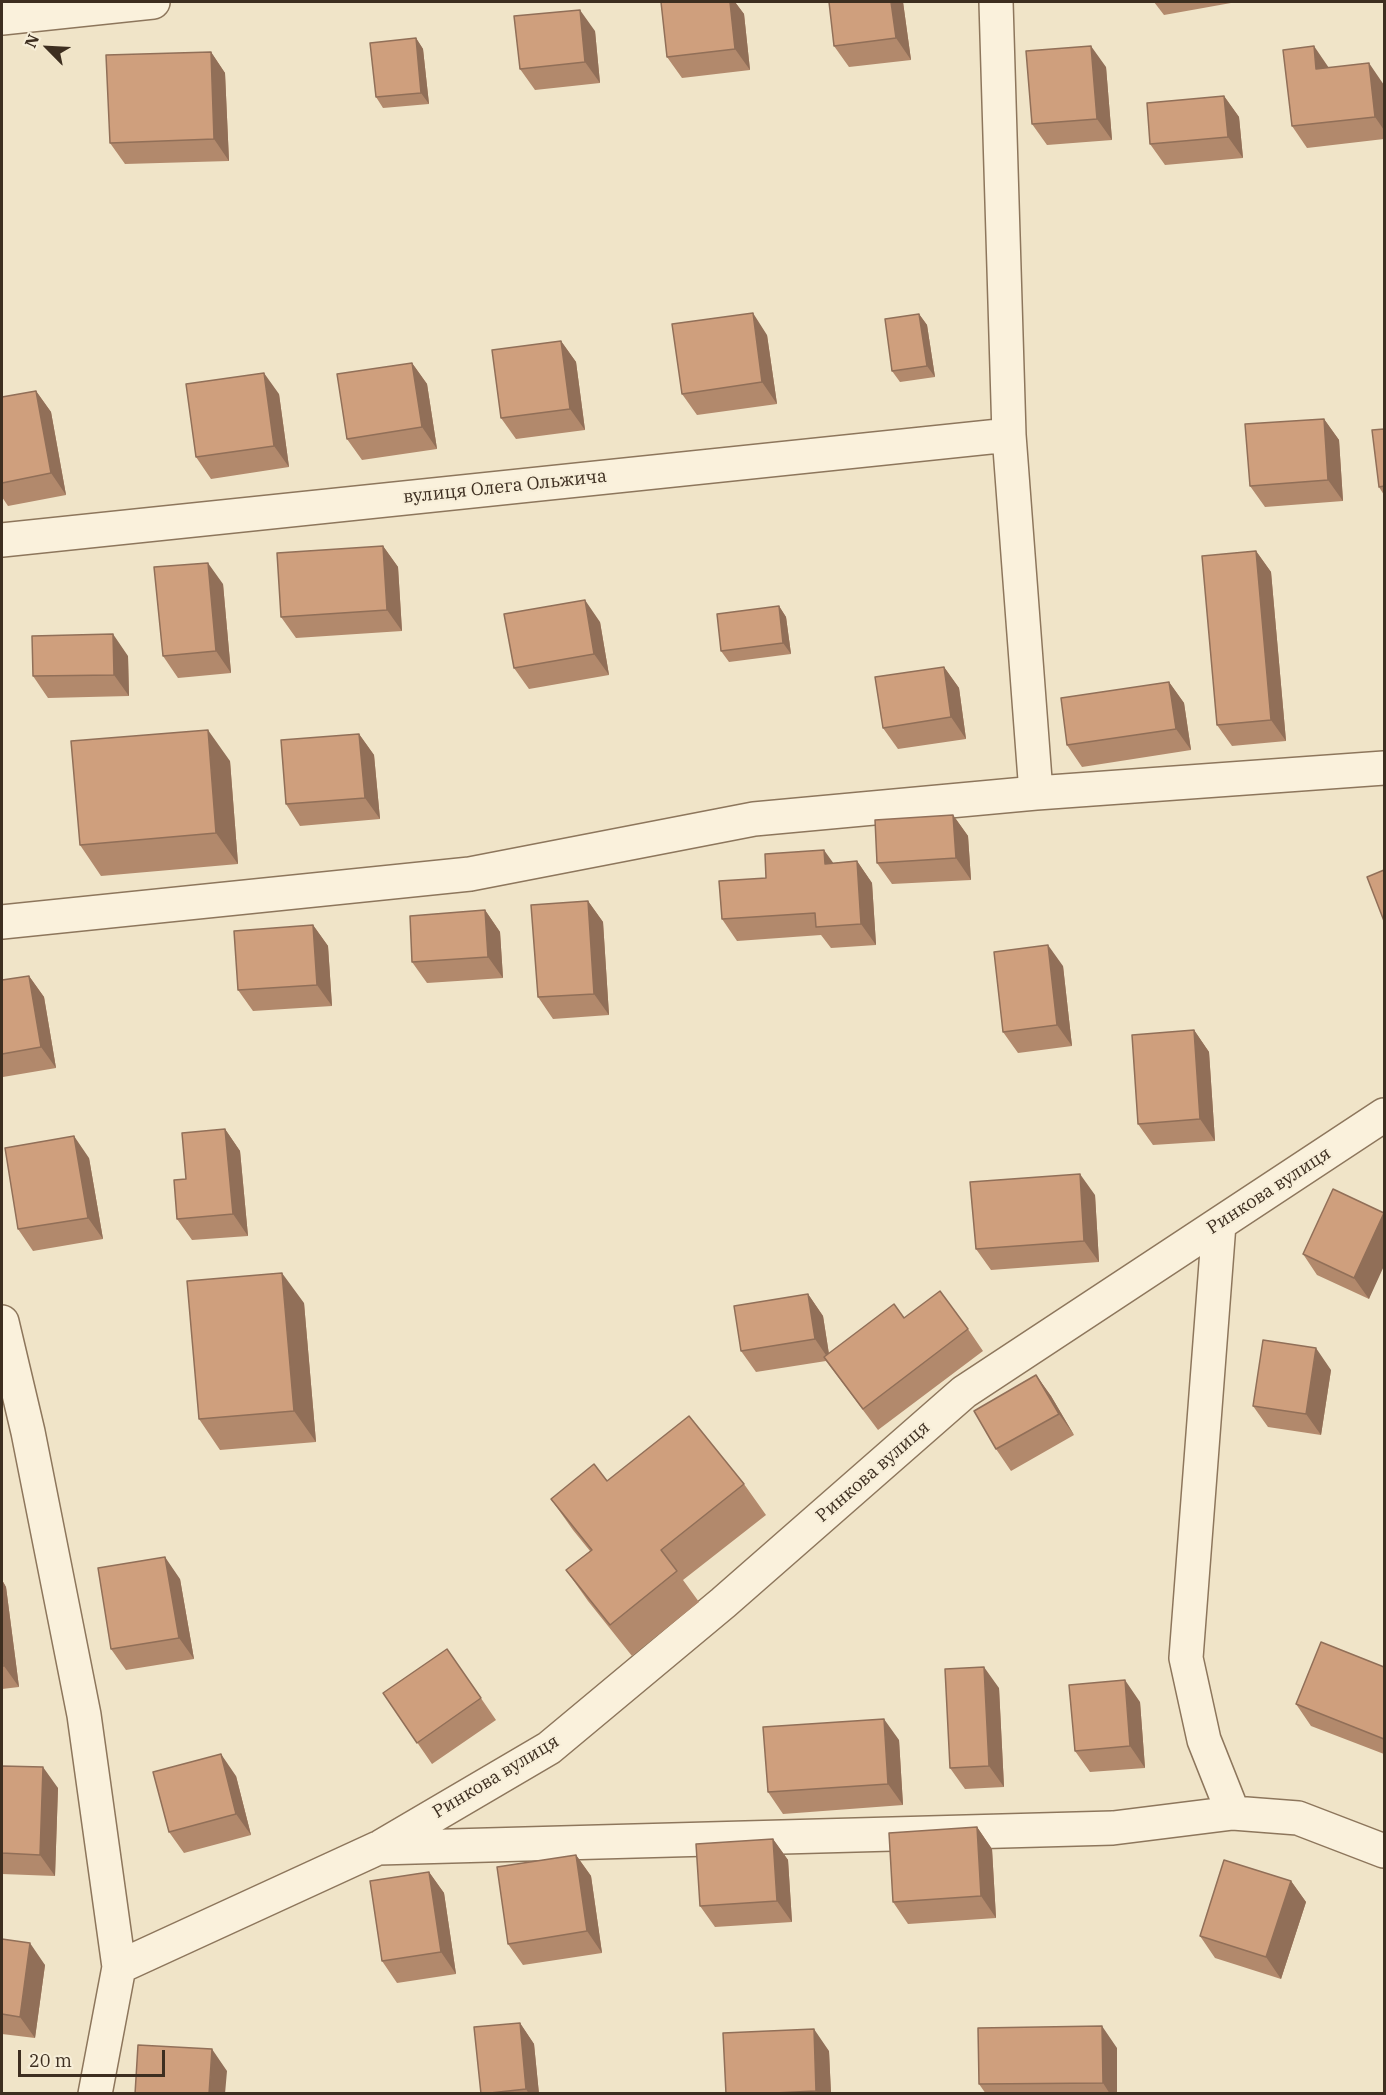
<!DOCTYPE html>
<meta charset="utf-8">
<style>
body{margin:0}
#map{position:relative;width:1386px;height:2095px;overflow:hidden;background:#f0e4c8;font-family:"IBM Plex Serif",serif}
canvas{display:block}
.frame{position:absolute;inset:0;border:3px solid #3d2e20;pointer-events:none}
.north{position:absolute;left:18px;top:18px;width:60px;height:60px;-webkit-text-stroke:4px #f7eed8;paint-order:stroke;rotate:294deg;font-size:16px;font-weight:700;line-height:24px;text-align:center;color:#3d2e20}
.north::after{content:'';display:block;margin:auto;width:21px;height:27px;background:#3d2e20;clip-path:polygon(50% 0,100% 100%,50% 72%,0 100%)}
.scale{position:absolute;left:18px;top:2050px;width:147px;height:27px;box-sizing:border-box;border:3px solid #3d2e20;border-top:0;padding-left:8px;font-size:18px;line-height:21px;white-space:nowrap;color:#3d2e20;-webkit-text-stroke:4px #f7eed8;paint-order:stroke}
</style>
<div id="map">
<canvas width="1386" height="2095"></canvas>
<div class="frame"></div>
<div class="north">N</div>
<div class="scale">20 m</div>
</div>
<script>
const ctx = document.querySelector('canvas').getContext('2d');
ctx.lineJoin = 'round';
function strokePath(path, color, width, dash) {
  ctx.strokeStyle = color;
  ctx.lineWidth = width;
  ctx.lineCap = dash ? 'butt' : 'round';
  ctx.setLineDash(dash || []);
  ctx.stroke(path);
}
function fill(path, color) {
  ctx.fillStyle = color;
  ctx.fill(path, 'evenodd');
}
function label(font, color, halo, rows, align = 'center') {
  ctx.font = font + ' "IBM Plex Serif",serif';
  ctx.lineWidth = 4.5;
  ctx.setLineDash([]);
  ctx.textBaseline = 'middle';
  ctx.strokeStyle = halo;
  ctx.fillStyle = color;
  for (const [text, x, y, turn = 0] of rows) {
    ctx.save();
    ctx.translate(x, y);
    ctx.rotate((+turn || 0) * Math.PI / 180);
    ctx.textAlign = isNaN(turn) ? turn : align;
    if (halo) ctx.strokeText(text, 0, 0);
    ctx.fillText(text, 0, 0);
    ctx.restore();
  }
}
const minor = new Path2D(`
 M996 2 1009 435 1036 793
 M2 18 153 2
 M2 540 1009 435
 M2 922 470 874 754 819 1036 793 1384 768
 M1219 1224 1186 1658 1204 1740 1233 1813
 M2 1322 28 1432 84 1715 119 1967 95 2094
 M382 1846 549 1748 723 1603 964 1392 1384 1115
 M119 1967 378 1848 1113 1828 1233 1813 1298 1818 1384 1851`);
strokePath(minor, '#8d765c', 36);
strokePath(minor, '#faf1dc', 33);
fill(new Path2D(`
 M661 2H735L744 14 750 70 682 78 667 57Z
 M903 2 911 60 849 67 834 46Z
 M1154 2H1231V3L1164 15Z
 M595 31 600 83 535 90 520 69Z
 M416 38 423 49 429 104 383 108 376 97Z
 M211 52 225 73 229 161 125 164 110 143Z
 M1106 67 1112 140 1047 145 1032 124Z
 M1329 68 1384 85V139L1307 148 1292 126Z
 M1224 96 1239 117 1243 158 1165 165 1150 144Z
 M919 314 927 325 935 377 900 382 892 371Z
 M767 335 777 404 697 415 682 394Z
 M561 341 576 362 585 430 516 439 501 418Z
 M412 363 427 384 437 449 362 460 347 439Z
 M36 391 51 412 66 495 8 506 2 497V397Z
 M279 394 289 467 211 479 196 457Z
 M1324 419 1339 440 1343 501 1265 507 1250 486Z
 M1384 429V495L1379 487Z
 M383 546 398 567 402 631 296 638 281 617Z
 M1256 551 1271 572 1286 741 1232 746 1217 725Z
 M223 584 231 673 178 678 163 656Z
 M779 606 786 617 791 654 729 662 721 651Z
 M600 622 609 675 529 689 514 668Z
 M128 656 129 696 48 698 33 676Z
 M944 667 959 688 966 739 898 749 883 728Z
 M1169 682 1184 703 1191 750 1082 767 1067 745Z
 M359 734 374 755 380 819 300 826 286 804Z
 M230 761 238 864 101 876 80 845Z
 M953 815 968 836 971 880 892 884 877 863Z
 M857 861 872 883 876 945 831 948 821 935 737 941 722 919 766 878 833 863Z
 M588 901 603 922 609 1015 553 1019 538 997Z
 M485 910 500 932 503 978 427 983 412 962Z
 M313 925 328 946 332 1006 253 1011 238 990Z
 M1063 966 1072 1046 1018 1053 1003 1032Z
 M29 976 44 997 56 1068 3 1077 2 1075V980Z
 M1194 1030 1209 1052 1215 1141 1153 1145 1138 1124Z
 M225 1129 240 1151 248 1236 192 1240 177 1219 186 1179Z
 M89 1158 103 1239 33 1251 18 1229Z
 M1095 1195 1099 1262 991 1270 976 1249Z
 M1384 1213 1369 1299 1317 1275 1303 1254Z
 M808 1294 823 1316 829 1354 904 1318 968 1329 983 1351 878 1430 826 1361 756 1372 741 1351Z
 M304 1303 316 1442 220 1450 199 1419Z
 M1331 1370 1321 1435 1268 1427 1253 1406Z
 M1036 1375 1051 1396 1074 1435 1011 1471 996 1449Z
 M607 1481 744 1484 766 1515 683 1580 699 1602 632 1656 588 1601 566 1570 590 1551 573 1530 551 1499Z
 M180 1579 194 1659 126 1670 111 1649Z
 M2 1580 6 1587 19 1687 2 1689Z
 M447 1649 496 1720 432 1764 383 1693Z
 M1384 1667V1754L1311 1726 1296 1704Z
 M999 1688 1004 1787 965 1789 950 1768Z
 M1140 1702 1145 1768 1090 1772 1075 1751Z
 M899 1740 903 1805 783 1814 768 1792Z
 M2 1766 58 1788 55 1876 2 1874Z
 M236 1776 251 1835 184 1853 169 1832Z
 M977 1827 992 1849 996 1918 908 1924 893 1902Z
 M773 1839 788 1860 792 1922 715 1927 700 1906Z
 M576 1855 591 1876 602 1953 523 1965 508 1944Z
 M429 1872 444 1893 456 1974 397 1983 382 1961Z
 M1291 1881 1306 1902 1281 1979 1215 1958 1200 1936Z
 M2 1939 45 1965 35 2038 2 2034Z
 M520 2023 534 2044 539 2094H481Z
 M1117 2048V2094H986L979 2084Z
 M829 2051 831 2094H726Z`), '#b2896c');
fill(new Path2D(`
 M730 2H735L744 14 750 70 735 49Z
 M891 2H903L911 60 896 38Z
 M580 10 595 31 600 83 585 62Z
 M416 38 423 49 429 104 421 93Z
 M1091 46 1106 67 1112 140 1097 119Z
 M1314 46 1329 68 1316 69Z
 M211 52 225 73 229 161 214 139Z
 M1369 63 1384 85V130L1375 117Z
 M1224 96 1239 117 1243 158 1228 137Z
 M753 313 767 335 777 404 762 382Z
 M919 314 927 325 935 377 927 366Z
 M561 341 576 362 585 430 570 409Z
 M412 363 427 384 437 449 422 427Z
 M264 373 279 394 289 467 274 446Z
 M36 391 51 412 66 495 51 473Z
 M1324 419 1339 440 1343 501 1328 480Z
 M383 546 398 567 402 631 387 610Z
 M1256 551 1271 572 1286 741 1271 720Z
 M208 563 223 584 231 673 216 651Z
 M585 600 600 622 609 675 594 654Z
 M779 606 786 617 791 654 783 643Z
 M113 634 128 656 129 696 114 675Z
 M944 667 959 688 966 739 951 717Z
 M1169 682 1184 703 1191 750 1176 729Z
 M208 730 230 761 238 864 216 833Z
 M359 734 374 755 380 819 365 798Z
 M953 815 968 836 971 880 956 858Z
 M824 850 839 871 825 864Z
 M857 861 872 883 876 945 861 924Z
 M588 901 603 922 609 1015 594 994Z
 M485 910 500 932 503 978 488 957Z
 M313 925 328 946 332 1006 317 985Z
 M1048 945 1063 966 1072 1046 1057 1025Z
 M29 976 44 997 56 1068 41 1047Z
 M1194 1030 1209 1052 1215 1141 1200 1119Z
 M225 1129 240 1151 248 1236 233 1214Z
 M74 1136 89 1158 103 1239 88 1218Z
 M1080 1174 1095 1195 1099 1262 1084 1241Z
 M1384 1213V1266L1369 1299 1354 1278Z
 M282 1273 304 1303 316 1442 294 1411Z
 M808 1294 823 1316 830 1361 815 1339Z
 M1316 1348 1331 1370 1321 1435 1306 1414Z
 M1036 1375 1051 1396 1074 1435 1059 1414Z
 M165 1557 180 1579 194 1659 179 1638Z
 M2 1580 6 1587 19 1687 4 1666 2 1647Z
 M984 1667 999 1688 1004 1787 989 1766Z
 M1125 1680 1140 1702 1145 1768 1130 1746Z
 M884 1719 899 1740 903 1805 888 1784Z
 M221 1754 236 1776 251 1835 236 1814Z
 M43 1767 58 1788 55 1876 40 1855Z
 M977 1827 992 1849 996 1918 981 1896Z
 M773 1839 788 1860 792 1922 777 1901Z
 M576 1855 591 1876 602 1953 587 1931Z
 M429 1872 444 1893 456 1974 441 1952Z
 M1291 1881 1306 1902 1281 1979 1266 1957Z
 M30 1943 45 1965 35 2038 20 2017Z
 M520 2023 534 2044 539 2094H529L526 2089Z
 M1102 2026 1117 2048V2094H1110L1103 2083Z
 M814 2029 829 2051 831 2094H818L816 2091Z
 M212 2049 227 2071 225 2094H209Z`), '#916f58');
const building = new Path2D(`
 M661 2H730L735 49 667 57Z
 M829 2H891L896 38 834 46Z
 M580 10 585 62 520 69 514 16Z
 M416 38 421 93 376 97 370 43Z
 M1091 46 1097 119 1032 124 1026 51Z
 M1314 46 1316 69 1369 63 1375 117 1292 126 1283 50Z
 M211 52 214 139 110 143 106 55Z
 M1224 96 1228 137 1150 144 1147 103Z
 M753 313 762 382 682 394 672 324Z
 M919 314 927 366 892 371 885 319Z
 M561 341 570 409 501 418 492 350Z
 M412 363 422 427 347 439 337 374Z
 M264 373 274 446 196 457 186 384Z
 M36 391 51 473 2 483V397Z
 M1324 419 1328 480 1250 486 1245 424Z
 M1384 429V486L1379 487 1372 430Z
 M383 546 387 610 281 617 277 553Z
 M1256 551 1271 720 1217 725 1202 556Z
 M208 563 216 651 163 656 154 567Z
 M585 600 594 654 514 668 504 614Z
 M779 606 783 643 721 651 717 614Z
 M113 634 114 675 33 676 32 636Z
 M944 667 951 717 883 728 875 677Z
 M1169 682 1176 729 1067 745 1061 698Z
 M208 730 216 833 80 845 71 741Z
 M359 734 365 798 286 804 281 740Z
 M953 815 956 858 877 863 875 820Z
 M824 850 825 864 857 861 861 924 816 927 815 913 722 919 719 881 766 878 765 854Z
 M1384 870V921L1367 877Z
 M588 901 594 994 538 997 531 905Z
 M485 910 488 957 412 962 410 916Z
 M313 925 317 985 238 990 234 931Z
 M1048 945 1057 1025 1003 1032 994 952Z
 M29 976 41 1047 2 1054V980Z
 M1194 1030 1200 1119 1138 1124 1132 1035Z
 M225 1129 233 1214 177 1219 174 1180 186 1179 182 1133Z
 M74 1136 88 1218 18 1229 5 1148Z
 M1080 1174 1084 1241 976 1249 970 1182Z
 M1333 1189 1384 1213 1354 1278 1303 1254Z
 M282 1273 294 1411 199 1419 187 1281Z
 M940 1291 968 1329 863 1409 824 1357 894 1304 904 1318Z
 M808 1294 815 1339 741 1351 734 1306Z
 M1263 1340 1316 1348 1306 1414 1253 1406Z
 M1036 1375 1059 1414 996 1449 974 1411Z
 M689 1416 744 1484 661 1550 677 1571 610 1625 566 1570 592 1550 551 1499 594 1464 607 1481Z
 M165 1557 179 1638 111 1649 98 1568Z
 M1321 1642 1384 1667V1739L1296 1704Z
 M2 1647 4 1666H2Z
 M447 1649 481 1698 417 1743 383 1693Z
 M984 1667 989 1766 950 1768 945 1669Z
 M1125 1680 1130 1746 1075 1751 1069 1685Z
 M884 1719 888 1784 768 1792 763 1727Z
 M221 1754 236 1814 169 1832 153 1772Z
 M2 1766 43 1767 40 1855 2 1853Z
 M977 1827 981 1896 893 1902 889 1833Z
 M773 1839 777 1901 700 1906 696 1844Z
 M576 1855 587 1931 508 1944 497 1867Z
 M1224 1860 1291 1881 1266 1957 1200 1936Z
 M429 1872 441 1952 382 1961 370 1881Z
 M2 1939 30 1943 20 2017 2 2014Z
 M520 2023 526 2089 481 2094 474 2027Z
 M1102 2026 1103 2083 979 2084 978 2028Z
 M814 2029 816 2091 754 2094H726L723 2033Z
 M138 2045 212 2049 209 2094H135Z`);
fill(building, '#cf9f7d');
strokePath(building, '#916f58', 1.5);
label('18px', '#3d2e20', '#f7eed8', [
 ["вулиця Олега Ольжича",505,487,-6],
 ["Ринкова вулиця",1269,1191,-33],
 ["Ринкова вулиця",873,1472,-41],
 ["Ринкова вулиця",496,1777,-31]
]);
</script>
